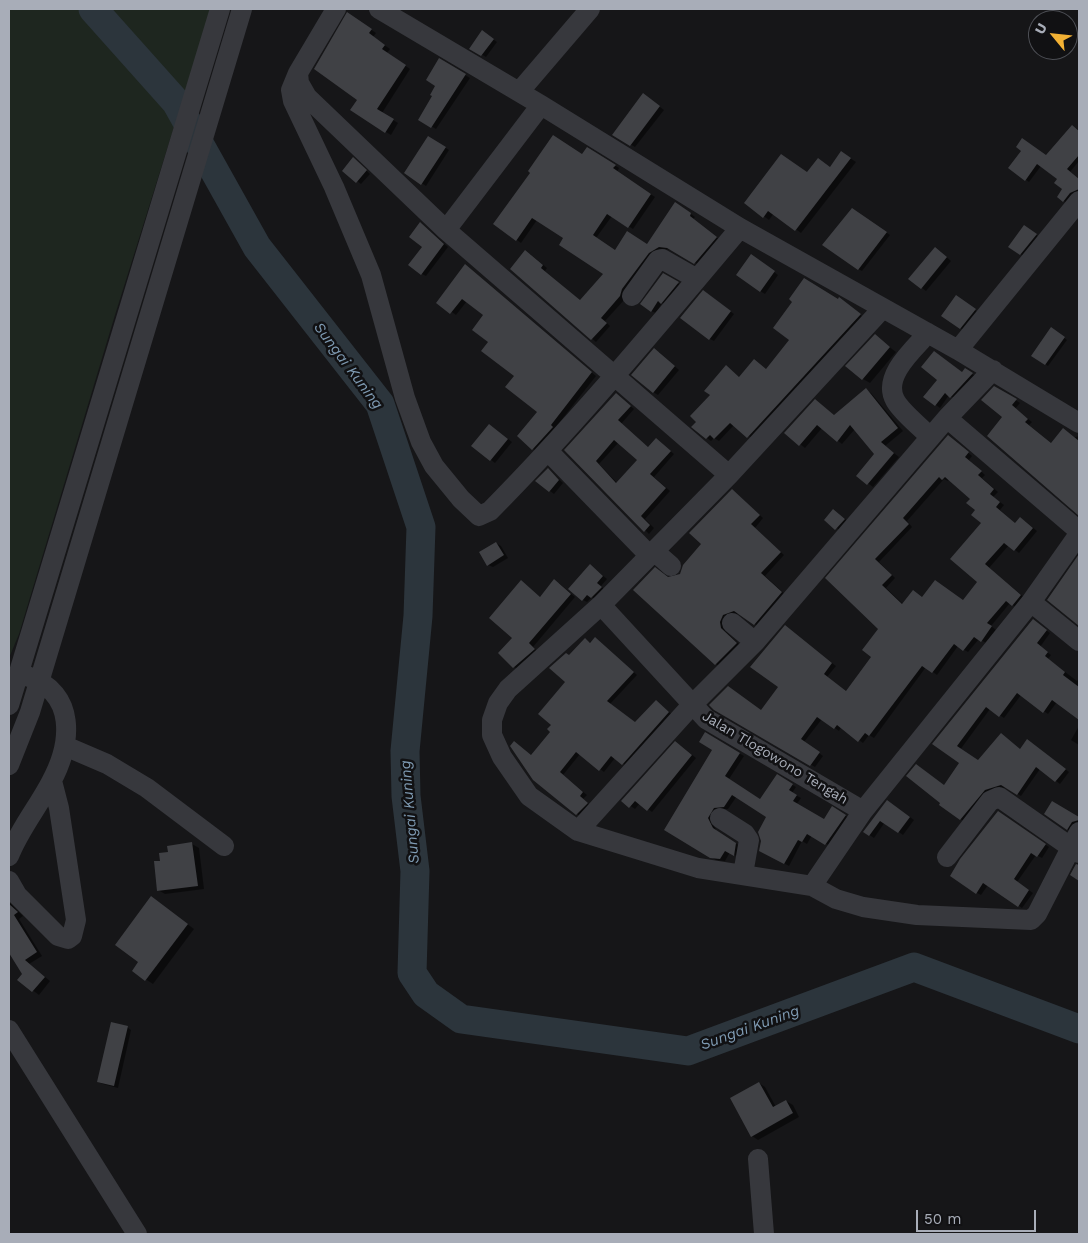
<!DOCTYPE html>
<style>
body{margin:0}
#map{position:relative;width:1088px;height:1243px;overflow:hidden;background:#161618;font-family:"Work Sans",sans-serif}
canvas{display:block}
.frame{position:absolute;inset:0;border:10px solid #a8adb8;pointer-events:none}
.north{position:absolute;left:1028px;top:10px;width:50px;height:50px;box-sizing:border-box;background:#111113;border:1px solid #4d4f55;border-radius:50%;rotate:298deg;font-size:14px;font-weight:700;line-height:20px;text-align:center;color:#a8adb8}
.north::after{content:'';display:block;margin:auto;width:18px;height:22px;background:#f2b134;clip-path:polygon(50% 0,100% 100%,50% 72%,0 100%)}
.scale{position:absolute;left:916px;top:1210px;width:120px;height:22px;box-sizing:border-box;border:2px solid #a8adb8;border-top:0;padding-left:6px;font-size:15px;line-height:18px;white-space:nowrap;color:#a8adb8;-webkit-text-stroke:4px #111113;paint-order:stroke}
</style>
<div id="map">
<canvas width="1088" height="1243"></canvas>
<div class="frame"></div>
<div class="north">U</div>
<div class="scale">50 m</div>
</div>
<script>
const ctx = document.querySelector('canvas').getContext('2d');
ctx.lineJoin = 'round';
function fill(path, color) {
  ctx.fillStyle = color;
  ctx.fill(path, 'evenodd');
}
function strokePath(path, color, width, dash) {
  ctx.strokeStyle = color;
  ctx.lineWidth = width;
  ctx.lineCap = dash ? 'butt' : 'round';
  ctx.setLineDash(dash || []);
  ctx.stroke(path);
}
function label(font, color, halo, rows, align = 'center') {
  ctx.font = font + ' "Work Sans",sans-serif';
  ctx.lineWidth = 5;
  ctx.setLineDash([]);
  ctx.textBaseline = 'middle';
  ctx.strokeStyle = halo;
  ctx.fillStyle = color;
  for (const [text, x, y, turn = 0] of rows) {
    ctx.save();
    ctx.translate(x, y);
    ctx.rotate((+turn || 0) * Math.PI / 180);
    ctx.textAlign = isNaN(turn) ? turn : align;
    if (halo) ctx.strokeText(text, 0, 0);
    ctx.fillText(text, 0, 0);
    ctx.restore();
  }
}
fill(new Path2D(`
 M9 9H211L115 315 19 634 9 658Z`), '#1e261f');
fill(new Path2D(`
 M353 17 376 33 373 37 390 49 387 53 410 69 382 113 398 123 391 135 386 132 359 99Z
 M487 35 497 42 486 57 471 48Z
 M440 60 470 78 436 129 419 119 434 96Z
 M648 98 664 110 635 147 613 134Z
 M1072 126 1079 130V161L1070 172 1079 179V193L1067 203 1064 201V189L1059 179 1041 166 1029 182 1010 168 1046 157Z
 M428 137 449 150 426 186 406 173Z
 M592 151 619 168 617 172 655 197 633 229 612 216 596 238 615 251 647 245 680 206 695 217 693 219 720 240 699 265 673 250 664 249 653 255 625 299 605 321 610 326 596 342 511 269 530 254 547 268 545 271 581 301 605 274 565 238 537 220 521 243 495 224 583 156Z
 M847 156 856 162 801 233 774 213 769 220 746 203 830 168Z
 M357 161 370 174 361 184 343 170Z
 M856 212 890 235 862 271 858 269Z
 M421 223 448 247 426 276 422 274 424 246Z
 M1028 229 1039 237 1024 256 1020 254Z
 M940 251 951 261 926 291 910 279Z
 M755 258 778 275 765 294 760 291Z
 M469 269 596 376 537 451 533 449 539 412 490 341 485 315 467 301 456 315 438 302Z
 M663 275 682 286 666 305 662 303 656 313 651 311Z
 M708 294 734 314 714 341 710 339Z
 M961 300 979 313 965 331 960 328Z
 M838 301H844L864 318 753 439 734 425 719 441 714 438 711 441 707 438 698 422 712 395 730 369 740 378 766 370Z
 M1055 331 1067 340 1048 366 1033 356Z
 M875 336 896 352 870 383 863 379Z
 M659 352 679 370 658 395 653 392Z
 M965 370 977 377 955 399 949 395 940 408 925 397Z
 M995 387 1020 403 1015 409 1032 422 1029 425 1052 444 1079 436V514L988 436 1004 417Z
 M866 390 871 393 903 431 885 446 899 457 873 487 858 476 876 454 855 429 842 444 822 428 805 448 800 444 816 400 835 416Z
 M620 397 634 409 621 424 649 448 657 440 674 454 654 477 670 491 645 519 654 528 649 534 566 450ZM619 442 638 460 617 483 599 464Z
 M490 425 512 442 495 463 473 446Z
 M949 436 972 456 969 460 985 475 982 478 998 492 993 497 1004 505 1000 510 1016 524 1025 521 1037 531 1019 553 1009 545 989 568 1025 598 1017 608 1010 603 991 626 996 630 986 643 979 639 968 652 958 646 937 675 926 667 874 738 869 735 863 743 841 727 839 731 822 719 804 742 823 756 815 767 714 709 762 711 780 687 789 630 836 666 827 677 847 692 873 657 879 628 827 578ZM944 479 948 481 949 479 971 499 983 523 978 581 963 601 923 598 903 604 886 588 895 578 879 562 912 527 907 521Z
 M548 469 563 483 554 494 550 491Z
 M736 493 763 518 755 528 784 555 765 576 786 595 759 627 739 613 728 617 724 624 725 631 741 646 720 667 716 664 669 579 681 575Z
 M834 510 849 522 841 531 826 520Z
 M496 543 501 546 508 558 493 567 488 565Z
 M1079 556V624L1049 600Z
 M594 568 607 579 601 586 605 590 596 600 592 597 587 602 583 600Z
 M559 583 575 597 533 647 538 652 518 670 499 653 514 638 540 597Z
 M1037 623 1050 633 1040 647 1051 655 1048 659 1077 681 1079 678V707L1074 714 1057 702 1048 714 1021 695 1004 718 990 709 960 750 979 761 1020 750 1032 743 1069 772 1060 784 1040 769 1021 796 1006 787 990 792 965 822 940 805 942 803 917 765 945 787 961 763 934 743Z
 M596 638 637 675 610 704 636 724 656 702 673 715 627 766 615 758 604 772 580 754 563 775 587 795 583 799 591 806 581 817 534 779 532 756 552 731 567 682 570 656Z
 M1079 726V745L1071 740Z
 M705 734 744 756 729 779 761 800 777 776 796 787 792 793 801 798 796 805 824 821 832 808 849 818 830 846 812 835 807 844 802 841 789 866 760 850 768 817 737 796 728 809 719 810 712 821 717 832 740 846 738 857 730 852 725 861 716 860 666 830 713 750Z
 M680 745 696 758 652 812 640 803 635 809 623 801Z
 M1052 803 1079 819V824L1073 832 1067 829Z
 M892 804 914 820 903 835 885 822 874 838 865 832Z
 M1002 815 1049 847 1042 858 1036 855 1017 882 1033 893 1022 908 988 885 981 895 977 893Z
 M192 844 199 848 204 889 165 894 158 890 161 862 169 853Z
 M9 902 23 916 19 919 42 956 29 964 50 981 39 995 19 980 23 975 9 951Z
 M158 902 194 929 153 984 133 971 140 962Z
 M127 1027 131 1030 118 1088 103 1084 98 1082Z
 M759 1083 765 1087 776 1107 786 1101 793 1105 799 1117 758 1140 752 1136Z`), '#0007');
strokePath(new Path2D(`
 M93 9 176 102 257 247 380 404 421 527 418 616 405 751 406 796 415 871 412 973 426 994 461 1019 688 1051 914 967 1079 1029`), '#2c353c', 29);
fill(new Path2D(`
 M347 12 372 29 369 33 385 45 382 49 406 65 377 109 394 119 385 133 350 110 357 100 314 69Z
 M482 30 494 39 481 56 469 49Z
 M439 58 466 74 431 128 418 120 432 96 430 95 435 86 426 80Z
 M643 93 660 106 630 146 612 135Z
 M1072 125 1079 131V155L1067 169 1079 179V189L1070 193 1063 202 1057 197 1062 189 1054 183 1057 179 1037 164 1025 181 1008 168 1021 151 1016 147 1022 138 1046 155Z
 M553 135 582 154 587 147 616 165 613 168 651 194 628 228 607 214 593 235 615 250 627 231 647 244 675 202 691 213 690 216 717 237 694 264 667 248 659 247 649 253 622 289 620 296 601 318 607 323 591 340 510 269 525 250 543 265 541 268 580 300 603 274 559 245 563 238 532 218 516 241 493 224 530 173 528 171Z
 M428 136 446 147 421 185 404 173Z
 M841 151 851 158 795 231 768 211 763 218 744 203 781 154 807 172 818 158 830 167Z
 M353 157 367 170 356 183 342 171Z
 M852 208 887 232 858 270 822 245Z
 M420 222 444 244 421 275 408 265 422 247 409 237Z
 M1024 225 1037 234 1020 255 1008 247Z
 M935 247 947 257 921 289 908 279Z
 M751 254 775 271 760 292 736 275Z
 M465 264 592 372 551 425 553 427 532 450 517 436 537 412 505 387 514 376 481 351 488 342 472 330 483 315 462 299 450 314 436 303Z
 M663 273 679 282 661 304 658 301 651 312 640 304Z
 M804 278 838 299 839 297 861 314 747 438 730 423 714 439 710 435 706 439 691 427 696 422 690 416 710 395 704 391 726 365 739 377 754 359 766 369 789 340 773 328 792 302 789 299Z
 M703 290 731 311 709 340 680 318Z
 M956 295 976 309 960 329 941 316Z
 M1051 327 1065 337 1045 365 1031 356Z
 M875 334 890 347 862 380 845 366Z
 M654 348 675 366 653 393 631 375Z
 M934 351 962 372 965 368 973 373 950 398 945 393 935 406 923 397 937 380 921 367Z
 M994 386 1017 399 1012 405 1028 419 1025 422 1051 443 1063 428 1079 441V516L987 436 1002 417 981 400Z
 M866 388 898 428 881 442 894 453 867 485 856 476 874 454 850 425 837 442 817 425 799 446 784 433 815 399 834 415Z
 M616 393 631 406 618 420 648 447 656 438 671 451 650 474 666 488 641 516 650 525 644 532 564 450ZM614 440 637 460 616 483 596 461Z
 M489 424 508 439 490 461 471 446Z
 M948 435 969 452 965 457 982 471 978 475 994 489 990 494 1000 502 996 507 1015 523 1020 517 1033 528 1014 551 1004 543 985 564 1021 595 1012 606 1006 601 987 623 992 626 981 642 974 637 963 651 954 644 932 673 922 666 869 736 865 733 858 742 837 725 834 729 817 717 801 739 820 752 810 766 714 710 709 705 728 686 761 710 778 687 750 667 785 625 832 663 824 674 846 691 871 657 862 650 878 629 825 578ZM939 477 942 480 945 477 970 499 966 503 975 510 971 515 981 523 950 559 977 582 963 600 935 580 922 597 913 590 902 604 882 585 892 575 875 559 909 524 903 518Z
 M548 468 559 480 549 492 535 481Z
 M732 489 760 515 751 524 781 552 761 573 782 592 754 625 734 611 723 615 720 622 721 628 737 643 715 665 633 590 655 567 668 577 680 574 683 565 701 544 689 533Z
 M833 509 845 519 835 530 824 520Z
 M496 542 504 555 487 566 479 552Z
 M1079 554V626L1047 600Z
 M590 564 603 576 597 583 602 587 591 598 587 595 582 601 568 589Z
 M554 579 571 594 529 643 535 649 513 668 498 653 512 638 489 618 521 580 540 597Z
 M1033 619 1047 630 1037 643 1048 652 1045 656 1065 672 1063 675 1079 687V720L1052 700 1043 713 1017 693 999 717 986 707 957 746 978 760 1001 733 1020 749 1027 739 1066 769 1055 782 1036 767 1017 795 1001 785 985 790 960 820 939 805 940 803 906 776 916 764 944 785 959 763 932 744Z
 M595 637 634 672 607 701 635 722 656 700 669 712 622 765 611 756 599 771 576 752 560 772 583 792 580 796 588 803 576 815 533 780 510 746 514 741 531 755 550 732 547 729 551 725 538 714 565 682 549 668 566 653 569 655 585 638 590 643Z
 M705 732 740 753 725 776 760 799 777 774 793 784 789 790 797 795 793 801 824 819 832 806 846 815 825 845 807 834 802 842 798 840 784 864 759 851 761 841 758 832 766 817 732 795 724 807 714 808 708 818 713 828 736 843 734 856 725 851 720 859 710 858 664 830 712 750 699 742Z
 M675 741 692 755 647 811 635 801 629 808 621 801Z
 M887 800 910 817 898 833 880 821 869 836 863 832Z
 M1052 801 1079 817V820L1072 822 1067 830 1044 814Z
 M998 811 1046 844 1037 857 1031 853 1014 879 1029 890 1018 907 983 883 976 894 950 876 960 859Z
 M192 842 198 886 157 891 154 861H160L159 853 168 852 167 846Z
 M1076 864 1079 865V881L1070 875Z
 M151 896 188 924 145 981 132 971 138 962 115 945Z
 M9 904 18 912 14 915 37 952 25 960 45 977 32 992 17 980 22 974 9 953Z
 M111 1022 128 1026 114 1086 97 1082Z
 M759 1082 773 1107 786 1100 793 1113 751 1137 730 1098Z`), '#404145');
strokePath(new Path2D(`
 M336 9 298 73 299 83 307 97 446 230 729 475
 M379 9 541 105 740 228 958 350 1079 423
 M298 73 291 90 293 101 334 187 371 275 405 398 421 442 434 466 461 499 479 516 490 511C579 421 659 324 740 228
 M519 92 590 9
 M446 230 541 105
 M632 296 658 260 662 259 697 279
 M882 309 729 475 601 605 508 689 498 703 492 720V735L502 757 529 796 578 831 698 868 812 886 836 899 863 907 917 915 1031 920 1037 914 1079 832
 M928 333C914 349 882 376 895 400 901 412 921 427 930 437
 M958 350 1079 201
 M947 418 1079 531
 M548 451 650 556
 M654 551 671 566
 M1031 602 1079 641
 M601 605 706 719 863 811
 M732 623 755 642
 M9 705 220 9
 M65 746 107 764 147 788 224 846
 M9 765 30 712 242 9
 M720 818 745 834 749 840 743 874
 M578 831 692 705 755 642 947 418 993 370
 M9 856C19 830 38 807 51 782 72 743 77 693 27 676
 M947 857 990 801 999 797 1079 853
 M9 881 17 895 58 936 68 939 72 936 76 920 59 808 52 781
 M812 886 863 811 1031 602 1079 534
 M9 1030 137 1234
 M758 1159 764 1234`), '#37383d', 20);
label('14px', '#a8adb8', '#111113', [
 ["Jalan Tlogowono Tengah",775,758,31]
]);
label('italic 15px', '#7f9bb3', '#111113', [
 ["Sungai Kuning",348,366,53],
 ["Sungai Kuning",410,812,-95],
 ["Sungai Kuning",750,1028,-20]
]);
</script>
